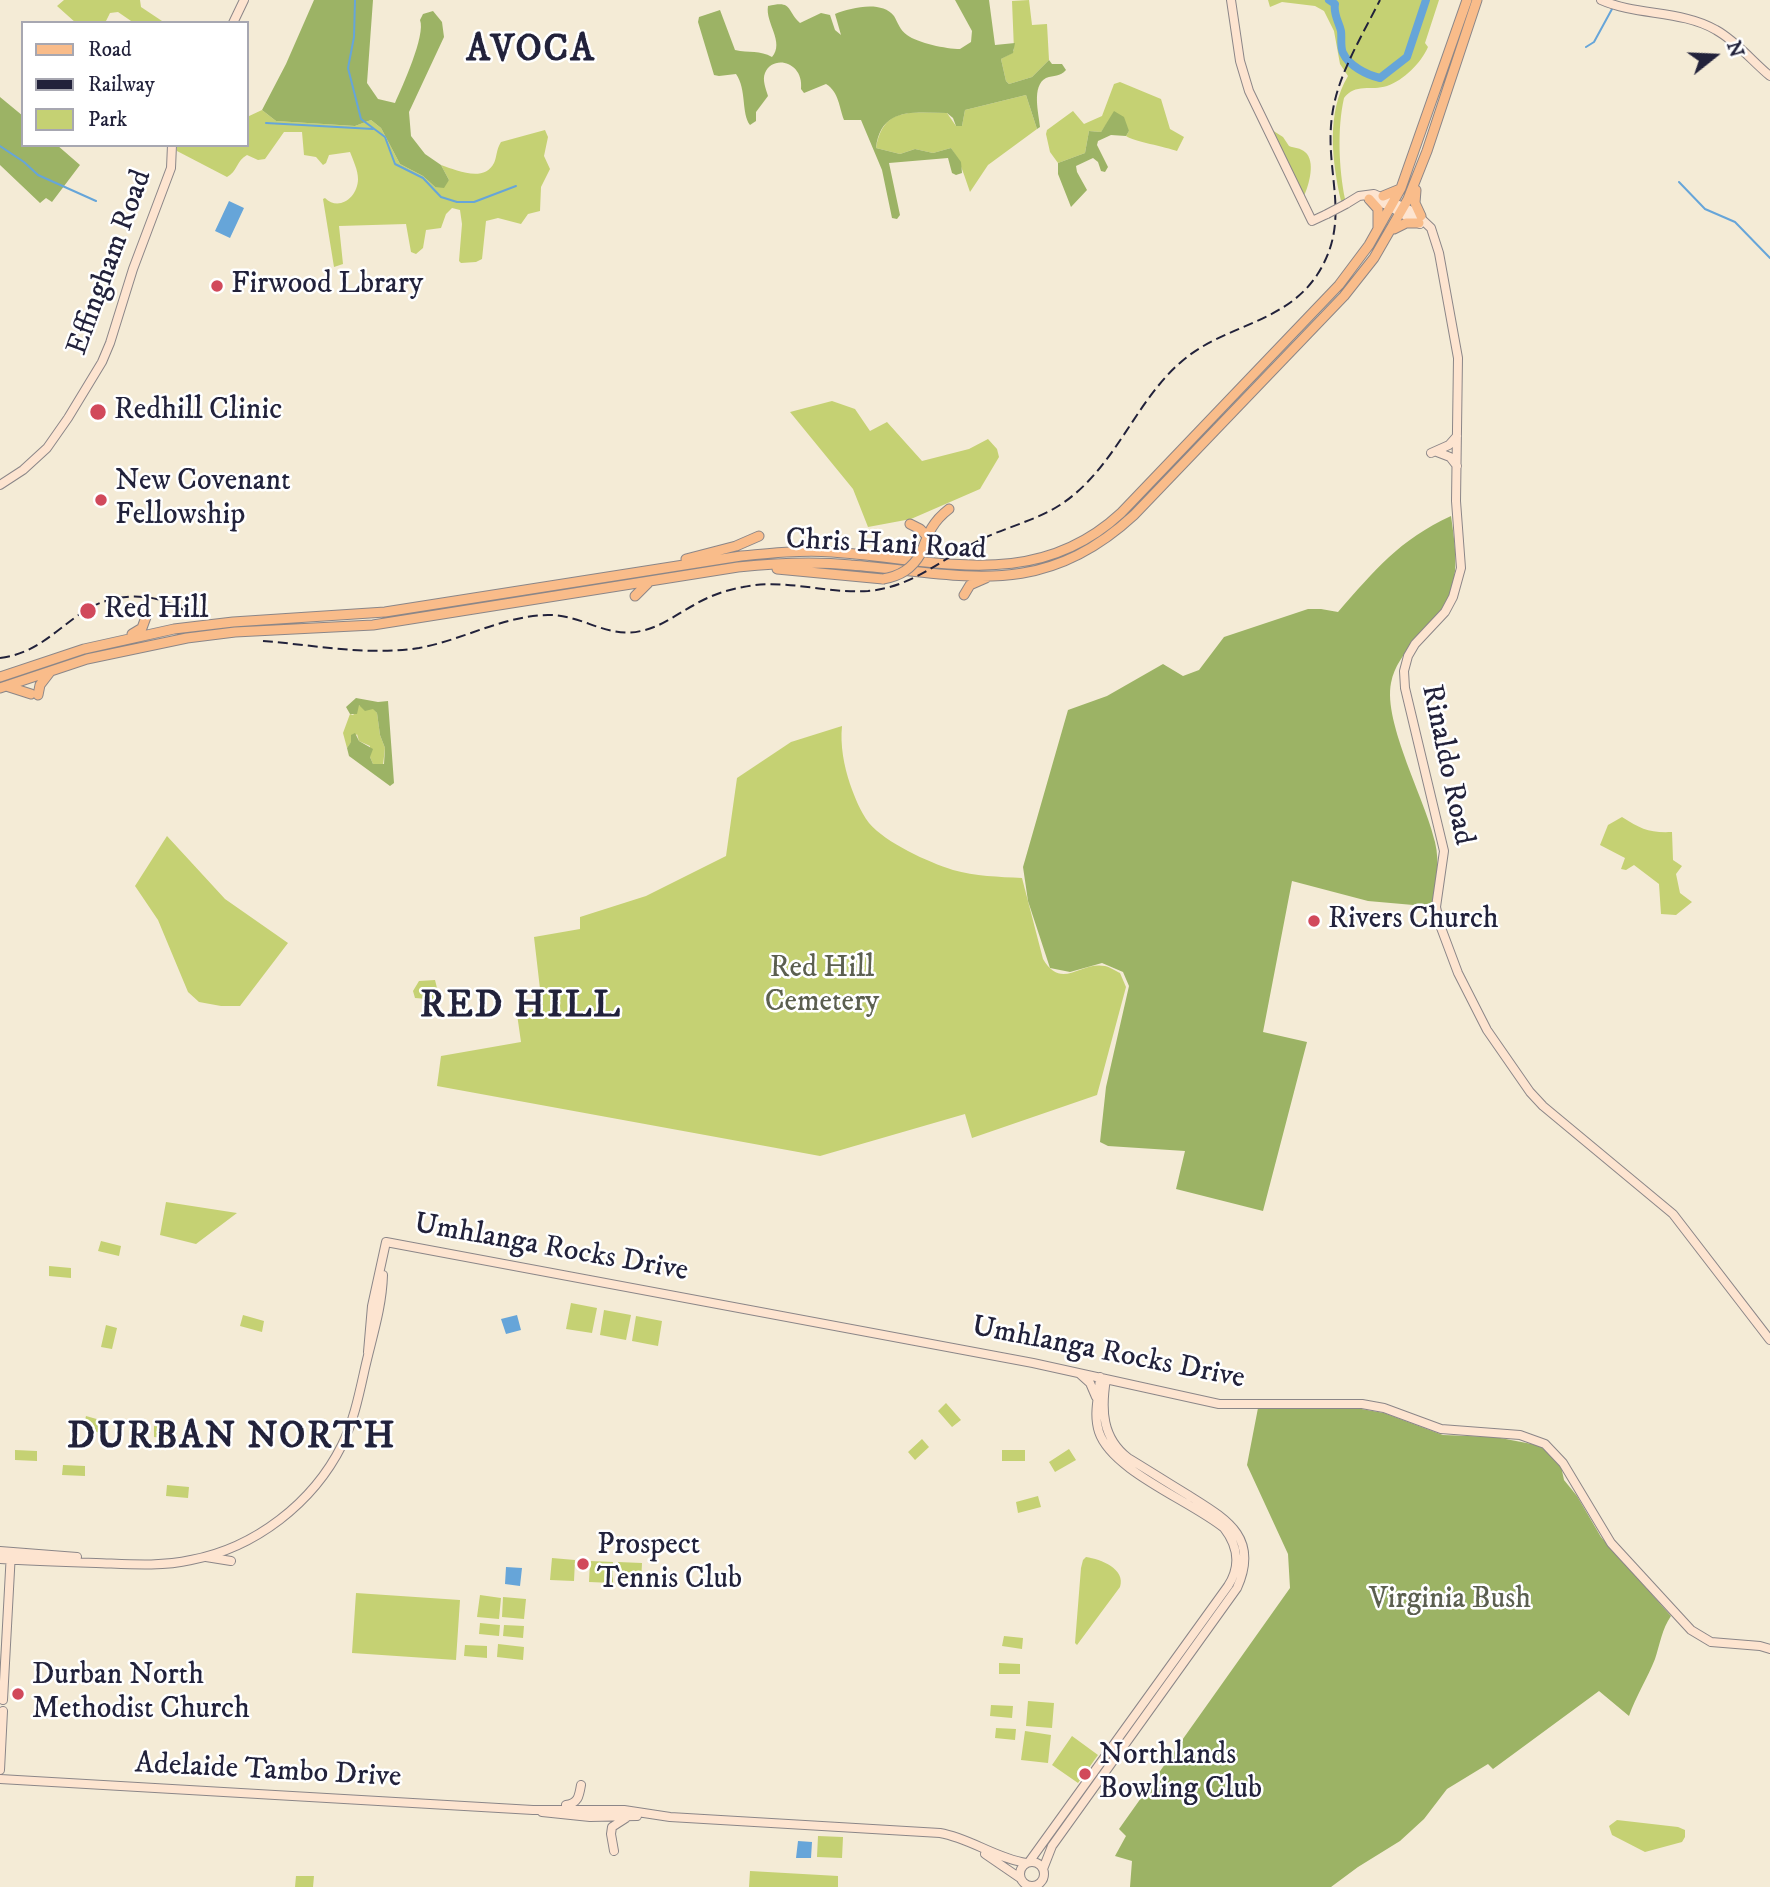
<!DOCTYPE html>
<style>
body{margin:0}
#map{position:relative;width:1770px;height:1887px;overflow:hidden;background:#f4ebd6;font-family:"IM FELL DW Pica",serif}
canvas{display:block}
.legend{position:absolute;left:21px;top:21px;width:228px;height:126px;box-sizing:border-box;background:#fff;border:2px solid #a7a7b1;margin:0;padding:9px 12px;list-style:none;font-size:21px;color:#22223b}
.legend li{display:flex;align-items:center;gap:14px;height:35px}
.legend b{width:35px;border:2px solid #a7a7b1}
.north{position:absolute;left:1679px;top:21px;width:70px;height:70px;-webkit-text-stroke:5px #fff;paint-order:stroke;rotate:72deg;font-size:19px;font-weight:700;line-height:28px;text-align:center;color:#22223b}
.north::after{content:'';display:block;margin:auto;width:24px;height:32px;background:#22223b;clip-path:polygon(50% 0,100% 100%,50% 72%,0 100%)}
</style>
<div id="map">
<canvas width="1770" height="1887"></canvas>
<ul class="legend">
<li><b style="height:9px;background:#f9bc8a"></b>Road</li>
<li><b style="height:9px;background:#22223b"></b>Railway</li>
<li><b style="height:19px;background:#c5d173"></b>Park</li>
</ul>
<div class="north">N</div>
</div>
<script>
const ctx = document.querySelector('canvas').getContext('2d');
ctx.lineJoin = 'round';
function fill(path, color) {
  ctx.fillStyle = color;
  ctx.fill(path, 'evenodd');
}
function strokePath(path, color, width, dash) {
  ctx.strokeStyle = color;
  ctx.lineWidth = width;
  ctx.lineCap = dash ? 'butt' : 'round';
  ctx.setLineDash(dash || []);
  ctx.stroke(path);
}
function label(font, color, halo, rows, align = 'center') {
  ctx.font = font + ' "IM FELL DW Pica",serif';
  ctx.lineWidth = 5;
  ctx.setLineDash([]);
  ctx.textBaseline = 'middle';
  ctx.strokeStyle = halo;
  ctx.fillStyle = color;
  for (const [text, x, y, turn = 0] of rows) {
    ctx.save();
    ctx.translate(x, y);
    ctx.rotate((+turn || 0) * Math.PI / 180);
    ctx.textAlign = isNaN(turn) ? turn : align;
    if (halo) ctx.strokeText(text, 0, 0);
    ctx.fillText(text, 0, 0);
    ctx.restore();
  }
}
fill(new Path2D(`
 M64 0H140L141 7 165 23H134L118 12 110 13 105 23H76L57 6Z
 M1029 0 1032 25 1047 24 1049 60 1032 77 1009 84 1006 81 1001 59 1012 53 1014 50 1012 1Z
 M1268 0H1439L1425 43 1428 47C1421 63 1404 80 1387 86 1371 91 1355 83 1344 98 1337 129 1339 169 1345 199L1341 201C1332 161 1326 113 1348 76L1340 64 1334 31 1324 11 1315 6 1282 2 1270 7Z
 M1120 82 1161 99 1170 129 1184 137 1177 151C1166 147 1133 141 1126 136L1129 131 1110 119 1101 132 1089 131 1085 153 1058 163 1050 152 1046 134 1047 130 1073 111 1084 124 1102 116 1114 84Z
 M1026 95 1037 129 988 165 970 192C964 175 961 163 951 148L933 153 915 149 900 154 876 148C883 105 913 113 947 113L956 126H962L965 110Z
 M262 110 276 121 355 126 371 120 381 128 400 164 423 176 435 187 449 180 441 165C456 170 484 183 494 163 497 157 496 150 501 142L545 130 548 137 544 156 550 169 541 187 540 211 528 214 521 224 498 218 486 221 482 259 476 262 461 263 459 261 462 224 460 210 452 208 446 214 441 228 426 230 423 248 416 254 411 252 406 224 339 226 343 264 334 267 323 199 325 198C339 212 358 197 358 179 358 170 353 160 350 152L329 155 326 163 323 165 316 157 304 155 302 132H284L265 159 258 160 247 155C237 160 237 172 227 177L177 151V145H247V117Z
 M1272 130 1283 137 1289 146C1294 148 1301 148 1305 152 1316 161 1309 185 1304 196Z
 M832 401 855 409 870 431 887 422 922 461 969 449 988 439 997 449 999 457 980 489 911 519 868 527 853 489 790 412Z
 M358 705 373 708 377 713 380 735 385 748 383 765 373 764 370 757V746L359 741 357 734 347 748 343 733 350 714 353 715 357 711Z
 M842 726C840 745 844 766 850 784 855 798 860 811 869 823 886 843 928 862 953 870 975 876 999 877 1022 878L1043 959C1062 991 1080 961 1105 966 1110 967 1116 971 1120 973L1126 987 1097 1095 972 1138 965 1114 820 1156 437 1086 441 1056 521 1042 517 1014 542 1006 534 937 580 929V917L646 896 726 856 737 778 791 742Z
 M1622 817C1641 829 1649 833 1672 832L1673 860 1682 866 1676 874 1680 893 1692 902 1676 915 1661 914 1659 884 1634 865 1626 870 1621 869 1625 858 1600 845 1608 825Z
 M167 836 225 899 288 943 240 1006H221L199 1002 188 992 158 920 135 886Z
 M435 980 440 1000 415 998 413 991 419 981Z
 M166 1202 237 1213 196 1244 160 1235Z
 M101 1241 121 1246 119 1256 98 1251Z
 M49 1266 71 1268V1278L49 1276Z
 M571 1303 597 1308 592 1333 566 1329Z
 M604 1310 631 1315 626 1340 600 1335Z
 M243 1315 264 1321 262 1332 240 1326Z
 M636 1316 662 1321 658 1346 632 1341Z
 M106 1325 117 1328 112 1349 101 1347Z
 M946 1403 961 1420 952 1427 938 1411Z
 M86 1416 107 1422 104 1434 83 1428Z
 M154 1426 176 1428 175 1439 154 1437Z
 M922 1439 929 1447 915 1460 908 1452Z
 M1069 1449 1076 1460 1055 1472 1049 1462Z
 M15 1450 37 1451V1461L15 1460Z
 M1002 1450H1025V1461H1002Z
 M63 1465 85 1466V1476L62 1475Z
 M167 1485 189 1487 188 1498 166 1496Z
 M1038 1496 1041 1507 1018 1513 1016 1502Z
 M1086 1557C1101 1559 1126 1569 1120 1587L1077 1645 1075 1643 1081 1568 1083 1560Z
 M552 1558 575 1560 574 1581 550 1580Z
 M590 1561 613 1562V1583L589 1582Z
 M618 1562 642 1563 641 1584 617 1583Z
 M356 1593 460 1600 456 1660 352 1653Z
 M480 1595 501 1598 499 1619 477 1617Z
 M503 1597 526 1599 524 1619 502 1617Z
 M480 1623 500 1625 499 1636 479 1634Z
 M504 1625 524 1626 523 1638 503 1636Z
 M1004 1636 1023 1638 1022 1649 1002 1646Z
 M498 1644 524 1647 523 1660 497 1657Z
 M465 1645 487 1646V1658L464 1656Z
 M999 1663 1020 1664V1674H999Z
 M1028 1701 1054 1703 1052 1728 1026 1726Z
 M991 1705 1013 1706 1012 1718 990 1716Z
 M996 1728 1016 1729 1015 1740 995 1738Z
 M1025 1731 1051 1735 1048 1763 1021 1760Z
 M1072 1736 1098 1755 1078 1783 1052 1765Z
 M1617 1820 1678 1827 1685 1830V1837L1682 1842 1645 1852 1612 1835 1609 1826Z
 M818 1836 843 1837 842 1858 817 1857Z
 M750 1871 838 1876V1887H749Z
 M296 1876H314L313 1887H295Z`), '#c5d173');
fill(new Path2D(`
 M314 0H373L367 83 378 99 395 103C402 87 426 35 420 20L423 14 433 11 442 22 444 37 409 112 411 136 425 154 441 165 449 180 444 188 435 187 423 176 400 164 381 128 371 120 355 126 276 121 262 110 286 64Z
 M955 0H989L995 45 1015 43 1013 53 1001 59 1006 81 1009 84 1032 77 1049 60 1052 64H1062L1066 70C1060 77 1054 75 1046 78 1031 86 1039 114 1040 127L1037 129 1026 95 965 110 962 126H956L953 118 947 113C915 113 881 106 876 148L900 154 915 149 933 153 951 148 961 162 962 173 956 175 952 173 948 158 889 163 900 215 897 219 892 218 882 170 861 120H844C839 107 839 92 826 84L804 93 801 89C804 62 773 54 765 73 762 80 766 89 768 96L756 112V121L750 125C741 113 747 90 736 74L719 76 714 75 698 22 699 17 720 10 735 50C749 53 760 50 772 57 785 42 765 23 768 6 793 0 786 10 800 23L821 13 830 15 835 30 841 35 835 14C851 8 881 0 894 16 898 23 900 30 907 35 918 43 946 49 960 49L971 42 972 31Z
 M0 97 23 116V145H57L80 165 52 202 46 198 40 203 0 165Z
 M1114 111 1124 117 1129 131 1126 136 1111 135 1098 141 1097 145 1108 167 1105 172 1101 171 1098 162 1093 158 1076 166 1077 172 1087 190 1071 207 1058 174V163L1085 153 1089 131 1101 132Z
 M1451 516C1455 546 1461 576 1445 604 1429 633 1398 649 1391 683 1383 723 1426 801 1435 842 1440 862 1436 887 1436 907L1368 901 1292 881 1263 1032 1307 1042 1263 1211 1176 1189 1185 1151 1108 1146 1100 1142 1106 1087 1129 986 1123 972 1102 963 1070 972 1050 968 1028 901 1023 867 1068 710 1107 696 1163 664 1183 676 1199 670 1224 637 1308 609H1321L1338 612C1375 570 1399 540 1451 516Z
 M356 698 378 702 388 701 394 783 390 786 349 756 347 748 351 742V735L355 733 359 741 373 749 370 757 373 764H384L385 748 380 735 377 713 373 709 365 711 359 705 357 714H350L346 707Z
 M1258 1408H1356L1384 1413 1443 1435 1495 1437 1537 1445 1551 1453 1561 1466 1564 1480 1577 1496 1601 1537 1671 1616C1662 1629 1660 1644 1655 1659 1648 1677 1636 1696 1629 1716L1599 1691 1493 1769 1488 1764 1447 1789 1424 1819 1400 1841 1358 1867 1331 1887H1130L1132 1861 1115 1856 1126 1836 1119 1829 1290 1588 1288 1554 1247 1465Z`), '#9cb365');
fill(new Path2D(`
 M229 201 244 208 230 238 215 231Z
 M517 1315 521 1330 506 1334 501 1319Z
 M506 1567 522 1568 520 1586 505 1584Z
 M798 1841 812 1842 811 1858H796Z`), '#66a5d9');
strokePath(new Path2D(`
 M355 0 354 37 348 68 361 119 385 137 395 164 423 178 441 197 457 202H474L516 186
 M1586 47 1594 42 1612 9
 M266 123 373 129
 M0 146 24 162 38 175 96 201
 M1679 182 1705 209 1735 222 1770 258`), '#66a5d9', 2);
strokePath(new Path2D(`
 M1329 0 1335 4C1333 14 1339 22 1341 31 1342 38 1340 47 1343 53 1349 66 1367 75 1380 78L1407 57 1426 0`), '#66a5d9', 8);
const secondary = new Path2D(`
 M1231 0 1240 61 1249 91 1312 221 1327 214
 M1601 0C1637 16 1682 10 1716 30 1736 41 1752 61 1770 76
 M233 23 244 0
 M1369 199 1387 205 1420 224
 M1346 204 1359 196 1374 194 1414 212 1431 228 1439 253 1458 358 1456 501 1461 568 1453 597 1445 612 1415 644 1408 656 1404 671 1405 688 1444 851 1436 907 1440 925 1458 973 1487 1030 1530 1092 1543 1106 1673 1214 1770 1340
 M1437 452 1450 457 1457 466
 M1431 453 1449 445 1457 436
 M0 485 23 470 47 448 68 418 102 362 110 343 133 269 171 168 172 145
 M368 1352 372 1306 386 1242 1033 1363 1219 1404H1362L1384 1408 1441 1429 1520 1435 1545 1444 1563 1463 1611 1543 1691 1630 1711 1642 1760 1646 1770 1649
 M1080 1374 1090 1383 1096 1397
 M0 1551 77 1557
 M206 1557 231 1561
 M0 1559C32 1561 64 1562 96 1563 127 1564 160 1567 191 1560 255 1548 313 1503 342 1445 354 1420 359 1395 365 1368 372 1337 382 1308 383 1275
 M3 1700 11 1552
 M0 1770 3 1711
 M0 1779 533 1810H624L670 1817 940 1833C970 1838 995 1858 1026 1863
 M566 1805C578 1803 579 1797 581 1785
 M542 1812 590 1817 637 1816
 M614 1851 611 1834 612 1827 626 1818
 M985 1854 1020 1878
 M1020 1874a12 12 0 1 1 24 0a12 12 0 1 1-24 0Z
 M1029 1862 1228 1586C1241 1566 1238 1546 1224 1528 1191 1501 1112 1471 1099 1432 1093 1414 1099 1396 1100 1377
 M1043 1869 1052 1846 1237 1588C1260 1537 1226 1519 1188 1495 1168 1483 1148 1470 1128 1458 1102 1438 1101 1410 1106 1379`);
const primary = new Path2D(`
 M1416 190 1415 203 1421 216
 M1383 196 1400 189
 M1369 199 1378 209V228
 M1394 229 1406 223H1419
 M910 524 920 529 926 535
 M921 553C928 534 932 522 949 509
 M686 559 736 546 759 536
 M777 569 883 579
 M964 595 970 585 986 578
 M635 596 648 583
 M132 634 142 628 146 617
 M0 677 84 649 174 629 233 622 385 612 741 556C771 553 801 550 832 552 936 559 1035 593 1121 513L1339 285 1369 245 1401 188 1467 0
 M6 686 31 694
 M0 688 87 659 187 638 235 632 373 625 738 567C776 563 813 561 851 565 964 574 1041 601 1134 515L1344 296 1374 258 1408 199 1427 151 1477 0
 M38 695 40 685 50 672`);
strokePath(secondary, '#8b8688', 10);
strokePath(primary, '#8b8688', 11);
strokePath(secondary, '#fde4d0', 8);
strokePath(primary, '#f9bc8a', 9);
strokePath(new Path2D(`
 M263 641C314 645 368 656 419 648 463 640 502 616 548 615 581 614 607 639 641 631 661 627 677 614 694 605 709 596 726 590 743 587 785 578 826 594 868 591 914 587 942 558 982 539 1009 526 1038 520 1063 503 1118 465 1136 397 1187 357 1228 325 1286 322 1317 275 1353 220 1324 174 1332 116 1337 76 1362 36 1380 0
 M0 658C34 654 53 633 80 614 112 591 154 591 187 612`), '#22223b', 2, [10, 5]);
const secondaryBridge = new Path2D(`
 M1327 214 1346 204`);
const primaryBridge = new Path2D(`
 M883 579C900 576 912 569 921 553`);
strokePath(secondaryBridge, '#8b8688', 10, []);
strokePath(primaryBridge, '#8b8688', 11, []);
strokePath(secondaryBridge, '#fde4d0', 8);
strokePath(primaryBridge, '#f9bc8a', 9);
for (const [x, y, r, color] of [
 [217,286,7,"#d1495b"],
 [98,412,9,"#d1495b"],
 [101,500,7,"#d1495b"],
 [88,611,9,"#d1495b"],
 [1314,921,7,"#d1495b"],
 [583,1564,7,"#d1495b"],
 [18,1694,7,"#d1495b"],
 [1085,1774,7,"#d1495b"]
]) {
  const dot = new Path2D();
  dot.arc(x, y, r, 0, 2 * Math.PI);
  ctx.fillStyle = color;
  ctx.fill(dot);
  strokePath(dot, '#fff', 2.5);
}
label('30px', '#22223b', '#fff', [
 ["Effingham Road",111,263,-70],
 ["Chris Hani Road",886,546,3],
 ["Rinaldo Road",1446,765,78],
 ["Umhlanga Rocks Drive",551,1249,10],
 ["Umhlanga Rocks Drive",1108,1354,11],
 ["Adelaide Tambo Drive",268,1772,3]
]);
label('30px', '#22223b', '#fff', [
 ["Firwood Lbrary",231,286],
 ["Redhill Clinic",114,412],
 ["New Covenant",115,483],
 ["Fellowship",115,517],
 ["Red Hill",104,611],
 ["Rivers Church",1328,921],
 ["Prospect",597,1547],
 ["Tennis Club",597,1581],
 ["Durban North",32,1677],
 ["Methodist Church",32,1711],
 ["Northlands",1099,1757],
 ["Bowling Club",1099,1791]
], 'left');
label('30px', '#5b5f4f', '#fff', [
 ["Red Hill",822,970],
 ["Cemetery",822,1004],
 ["Virginia Bush",1450,1601]
]);
ctx.letterSpacing = '2px';
label('bold 37px', '#22223b', '#fff', [
 ["AVOCA",531,52],
 ["RED HILL",521,1008],
 ["DURBAN NORTH",232,1439]
]);
ctx.letterSpacing = '0px';
</script>
